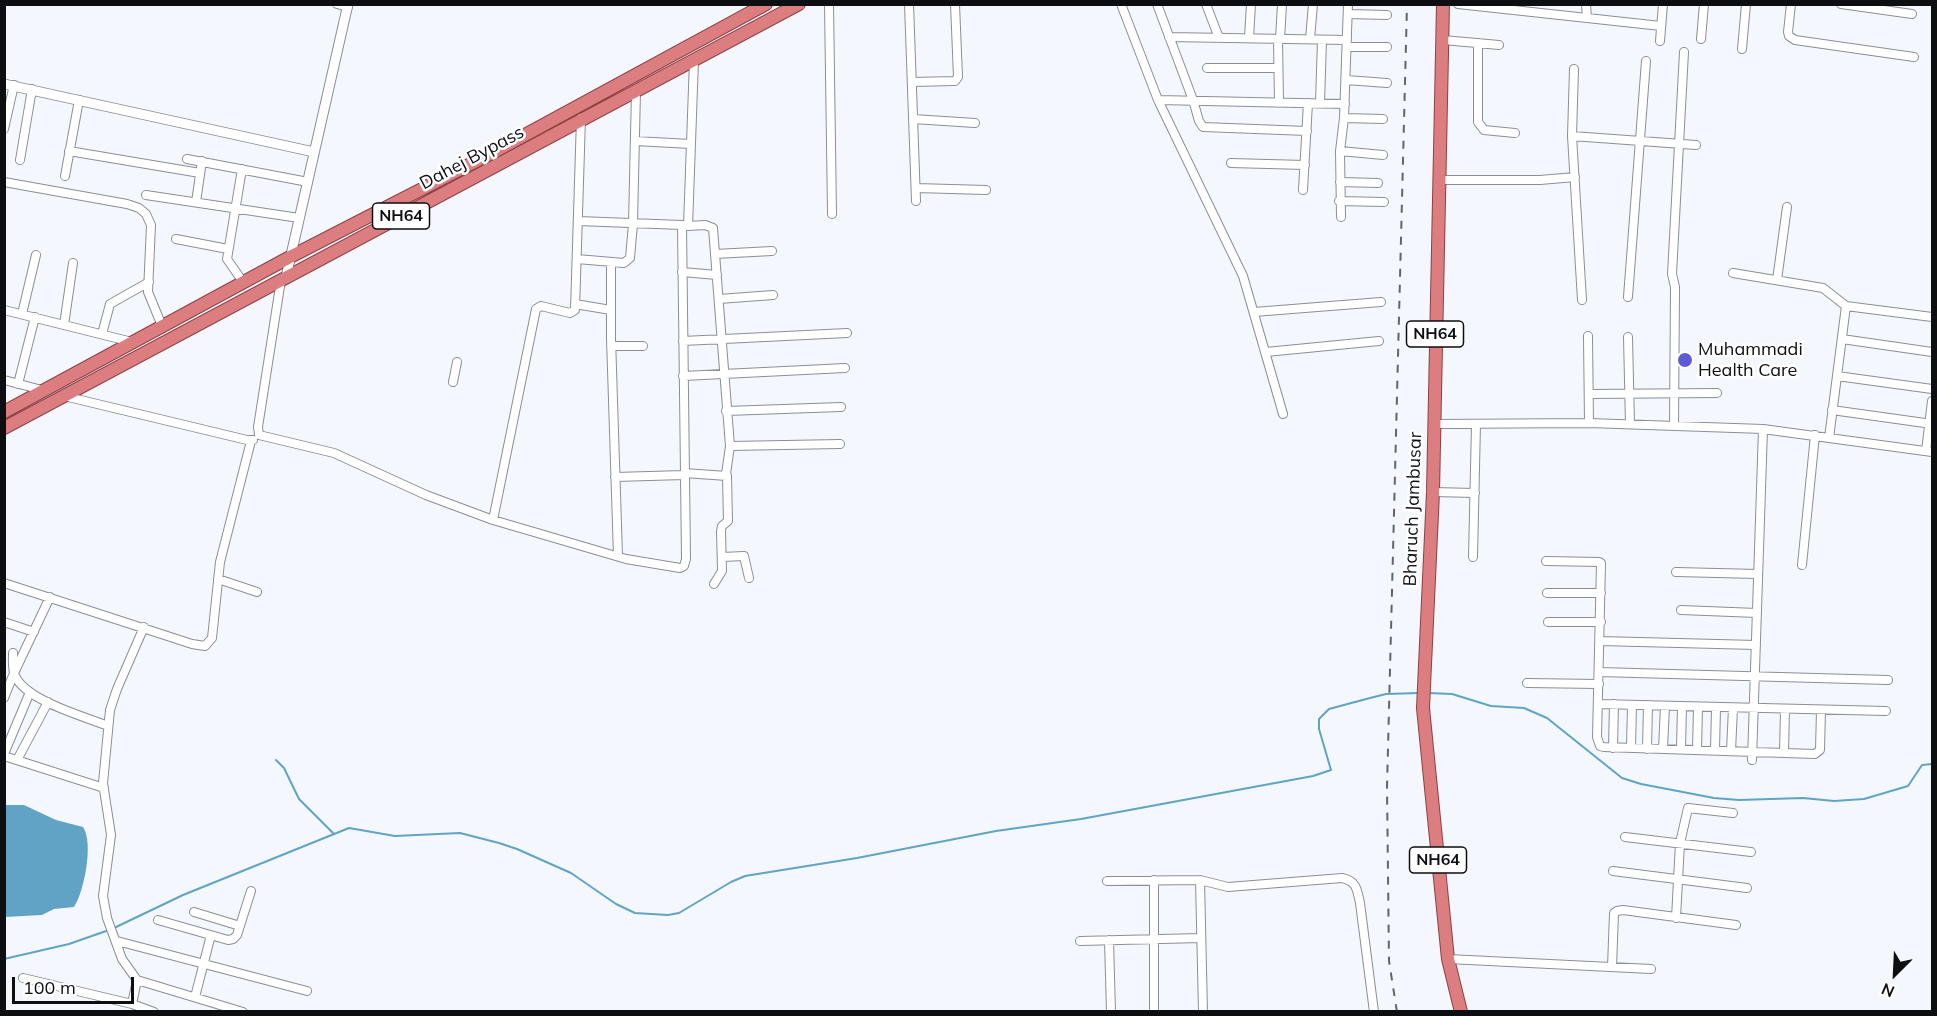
<!DOCTYPE html>
<style>
body{margin:0}
#map{position:relative;width:1937px;height:1016px;overflow:hidden;background:#f4f8fe;font-family:Mulish,sans-serif}
canvas{display:block}
.frame{position:absolute;inset:0;border:6px solid #0c0e12;pointer-events:none}
.north{position:absolute;left:1865px;top:944px;width:60px;height:60px;-webkit-text-stroke:4px #fff;paint-order:stroke;rotate:204deg;font-size:16px;font-weight:700;line-height:24px;text-align:center;color:#0c0e12}
.north::after{content:'';display:block;margin:auto;width:21px;height:27px;background:#0c0e12;clip-path:polygon(50% 0,100% 100%,50% 72%,0 100%)}
.scale{position:absolute;left:12px;top:977px;width:122px;height:27px;box-sizing:border-box;border:3px solid #0c0e12;border-top:0;padding-left:8px;font-size:18px;line-height:21px;white-space:nowrap;color:#0c0e12;-webkit-text-stroke:4px #fff;paint-order:stroke}
</style>
<div id="map">
<canvas width="1937" height="1016"></canvas>
<div class="frame"></div>
<div class="north">N</div>
<div class="scale">100 m</div>
</div>
<script>
const ctx = document.querySelector('canvas').getContext('2d');
ctx.lineJoin = 'round';
function fill(path, color) {
  ctx.fillStyle = color;
  ctx.fill(path, 'evenodd');
}
function strokePath(path, color, width, dash) {
  ctx.strokeStyle = color;
  ctx.lineWidth = width;
  ctx.lineCap = dash ? 'butt' : 'round';
  ctx.setLineDash(dash || []);
  ctx.stroke(path);
}
function label(font, color, halo, rows, align = 'center') {
  ctx.font = font + ' Mulish,sans-serif';
  ctx.lineWidth = 5;
  ctx.setLineDash([]);
  ctx.textBaseline = 'middle';
  ctx.strokeStyle = halo;
  ctx.fillStyle = color;
  for (const [text, x, y, turn = 0] of rows) {
    ctx.save();
    ctx.translate(x, y);
    ctx.rotate((+turn || 0) * Math.PI / 180);
    ctx.textAlign = isNaN(turn) ? turn : align;
    if (halo) ctx.strokeText(text, 0, 0);
    ctx.fillText(text, 0, 0);
    ctx.restore();
  }
}
fill(new Path2D(`
 M5 805H24L56 820 83 827C94 843 84 892 74 907L54 909 42 915 5 917Z`), '#60a3c5');
strokePath(new Path2D(`
 M1428 693 1452 694 1491 706 1524 708 1547 718 1622 778 1641 784 1714 798 1739 800 1803 798 1834 801 1864 799 1908 786 1922 765 1932 764
 M276 760 284 768 299 799 334 834
 M114 928 183 895 349 828 395 836 460 833 499 843 517 849 571 873 616 904 635 913 668 915 679 913 731 882 745 876 857 858 996 831 1081 819 1313 776 1331 770 1319 729V719L1329 709 1370 698 1386 694 1419 693
 M4 959 69 944 109 930`), '#60a3c5', 2);
const minor = new Path2D(`
 M337 4 348 7
 M829 4 832 214
 M909 4 916 201
 M1121 4 1158 100 1243 276 1283 414
 M1157 4 1193 100 1199 121 1203 127 1307 131
 M1206 4 1219 38
 M1458 4 1661 26
 M1586 4 1587 18
 M1791 4 1788 32 1789 36 1795 40 1914 57
 M1841 4 1912 14
 M1348 14 1387 15
 M1169 37 1347 40
 M1249 38 1251 4
 M1278 39 1279 103
 M1280 39 1282 4
 M1310 39 1313 4
 M1701 39 1704 4
 M1443 40 1499 45
 M1660 41 1663 4
 M1478 43V122L1484 130 1515 133
 M1347 47H1387
 M1742 49 1746 4
 M1207 68H1278
 M1574 69 1572 136 1582 300
 M1346 80 1387 83
 M912 82 955 81 958 77 955 4
 M1158 100 1345 104
 M1320 103 1322 40
 M1344 118 1383 119
 M913 119 975 123
 M4 129 14 85
 M1572 136 1696 145
 M635 141 691 144
 M69 151 200 173
 M1340 151 1383 155
 M187 159 308 182
 M20 160 32 89
 M1231 163 1305 165
 M242 169 227 259 243 282
 M65 176 79 100
 M1439 180H1540L1575 177
 M4 182 127 204 139 208 146 214 151 225 148 292 162 326
 M1340 182 1378 183
 M916 188 986 190
 M1303 190 1308 103
 M146 195 299 218
 M1339 201 1384 202
 M196 202 202 161
 M1341 217 1340 151 1344 118 1348 4
 M578 221 682 225
 M688 226 705 225 713 228 730 446 840 444
 M176 239 228 249
 M715 254 772 251
 M577 259 624 263 630 258 633 224 636 91
 M611 262V338L618 556
 M682 272 717 275
 M1733 273 1823 288 1846 306 1932 317
 M281 280 258 427 259 435 334 453 426 495 493 520 626 559 680 568 684 566 686 559 682 225 688 226 694 60
 M1777 280 1787 207
 M1628 297 1646 61
 M719 299 773 295
 M575 304 611 310
 M4 310 132 342
 M1254 312 1381 302
 M22 314 36 255
 M64 325 73 263
 M102 334 110 304 149 282
 M1588 336 1589 423
 M1628 337 1630 424
 M1842 339 1932 352
 M683 341 847 333
 M611 346H643
 M1266 352 1379 341
 M683 376 845 368
 M1837 376 1932 389
 M4 380 42 390
 M453 382 457 362
 M18 384 35 317
 M1589 394 1717 393
 M64 396 247 440H253
 M1832 410 1932 424
 M726 411 841 407
 M1434 424 1589 423 1763 429 1932 452
 M1674 426 1675 287 1672 274 1684 52
 M1829 438 1846 306
 M1926 451 1932 401
 M684 473 727 476 728 521 722 526 721 531 722 571 714 584
 M726 474 730 446
 M615 477 684 475
 M1433 492 1475 493
 M493 520 536 309 541 306 570 313 575 310 581 118
 M722 557 744 556 749 578
 M1473 557 1476 424
 M1546 561 1599 562 1601 563 1597 737 1600 746 1604 747 1815 754 1820 750 1821 710
 M1802 565 1815 435
 M1676 572 1758 574
 M218 579 257 592
 M4 583 192 644 205 646 212 638 220 562 251 441
 M1547 593H1601
 M1681 610 1757 613
 M4 622 34 632
 M1548 622H1601
 M144 627 117 689 110 710 103 783 111 835 103 896 107 918 122 959 137 980 132 1004 154 1012
 M1600 641 1756 645
 M13 653C13 660 12 669 15 676 27 701 83 716 108 726
 M1599 672 1888 680
 M1527 683 1599 684
 M4 698 14 673 50 597
 M1599 704 1886 711
 M1613 748 1614 704
 M1631 748 1632 705
 M1647 749 1648 705
 M1663 749 1665 706
 M1681 749 1682 706
 M1697 750 1698 707
 M1715 750 1716 708
 M1731 751 1733 708
 M1784 753 1785 709
 M4 754 30 692
 M4 756 104 788
 M17 760 48 702
 M1752 760 1763 429
 M1625 837 1751 852
 M1613 871 1747 888
 M1200 880 1203 1012
 M1107 881 1200 880 1228 887 1342 878C1357 881 1357 890 1360 903L1374 1012
 M194 912 240 926
 M1676 918 1680 843 1688 808 1733 813
 M158 920 228 940 233 939 237 935 251 891
 M1109 940 1111 1012
 M117 941 307 991
 M1080 941 1201 938
 M1448 959 1651 969
 M1612 967 1614 913 1617 911 1623 910 1736 925
 M23 978 132 1004
 M137 980 243 1012
 M195 997 211 935
 M1154 1012V880`);
const tertiary = new Path2D(`
 M4 84 314 152
 M286 277 348 4`);
const trunk = new Path2D(`
 M1443 4 1433 492 1423 708 1448 959 1461 1012
 M4 412 290 257 490 154 766 4
 M4 428 799 4`);
strokePath(minor, '#898e98', 10);
strokePath(tertiary, '#898e98', 11);
strokePath(trunk, '#8d4145', 14);
strokePath(minor, '#fff', 8);
strokePath(tertiary, '#fff', 9);
strokePath(trunk, '#dc7e80', 12);
strokePath(new Path2D(`
 M1397 1012 1389 961 1387 787 1407 4`), '#616469', 2, [8, 8]);
for (const [x, y, r, color] of [
 [1685,360,8,"#5d5cd4"]
]) {
  const dot = new Path2D();
  dot.arc(x, y, r, 0, 2 * Math.PI);
  ctx.fillStyle = color;
  ctx.fill(dot);
  strokePath(dot, '#fff', 2);
}
for (const [x, y, w] of [
 [401,216,57],
 [1435,334,57],
 [1438,860,57]
]) {
  const box = new Path2D();
  box.roundRect(x - w / 2, y - 13, w, 26, 4.5);
  ctx.fillStyle = '#fff';
  ctx.fill(box);
  strokePath(box, '#0c0e12', 1.5);
}
label('bold 16px', '#0c0e12', null, [
 ["NH64",401,216],
 ["NH64",1435,334],
 ["NH64",1438,860]
]);
label('18px', '#0c0e12', '#fff', [
 ["Dahej Bypass",472,158,-28],
 ["Bharuch Jambusar",1413,509,-88]
]);
label('18px', '#0c0e12', '#fff', [
 ["Muhammadi",1698,350],
 ["Health Care",1698,371]
], 'left');
</script>
